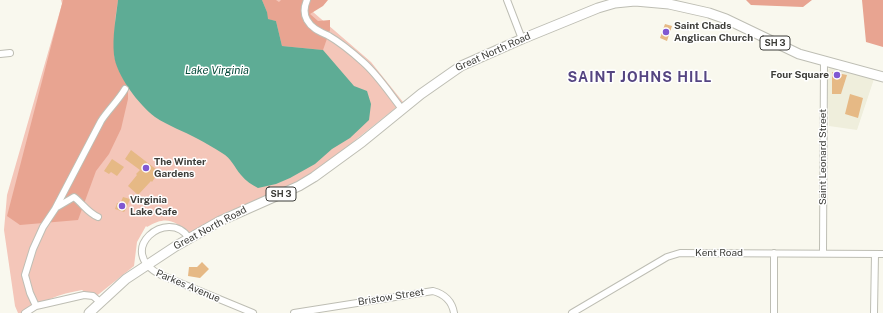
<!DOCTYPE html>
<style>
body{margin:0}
canvas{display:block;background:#f9f8ee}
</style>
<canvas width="883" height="313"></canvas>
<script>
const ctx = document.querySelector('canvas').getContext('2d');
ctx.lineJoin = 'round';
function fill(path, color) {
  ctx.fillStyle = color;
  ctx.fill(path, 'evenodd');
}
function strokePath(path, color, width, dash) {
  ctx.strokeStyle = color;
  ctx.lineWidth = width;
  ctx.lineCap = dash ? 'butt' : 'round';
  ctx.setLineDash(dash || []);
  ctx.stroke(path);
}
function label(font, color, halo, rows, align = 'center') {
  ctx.font = font + ' "Public Sans",sans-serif';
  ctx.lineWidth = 3;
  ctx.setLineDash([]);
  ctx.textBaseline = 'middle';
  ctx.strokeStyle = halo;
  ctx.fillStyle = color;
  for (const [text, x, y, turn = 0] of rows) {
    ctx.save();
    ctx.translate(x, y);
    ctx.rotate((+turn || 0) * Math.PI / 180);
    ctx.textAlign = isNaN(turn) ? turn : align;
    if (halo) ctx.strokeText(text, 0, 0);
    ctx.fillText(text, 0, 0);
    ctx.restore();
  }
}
fill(new Path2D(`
 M831 67 874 79 857 130 829 126 827 75 828 70Z`), '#efeedc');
fill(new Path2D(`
 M61 0H322L313 12 371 62 403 102 318 170 269 196 227 212 190 233C174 221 167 215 147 227L146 226 137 242 134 266 94 298 82 290C58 294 44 301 23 313H18L15 306 4 230 7 195 62 4Z`), '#f4c6b9');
fill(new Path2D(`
 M63 0H118L115 20 114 56 119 71 128 87V99L121 129 109 154 96 171 78 220 20 225 7 216Z
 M262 0H276L279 2 281 0H328L323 6 310 14 318 21 330 20V30L323 50 282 46 276 21 267 19V12Z
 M746 0H812L803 7 751 5Z
 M862 0H883V47L866 42Z`), '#e8a491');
fill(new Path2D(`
 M118 0H262L267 12 268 19 276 21 282 46 323 50 354 86 367 91 371 104 369 120 350 138 332 149 315 164 290 178 276 184 258 188C252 185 246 181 241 175 234 167 232 159 222 153 214 148 206 143 198 139 184 131 168 126 155 117 139 105 116 75 114 55 112 37 116 17 118 0Z`), '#5eac95');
fill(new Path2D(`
 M665 24 672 26 667 41 660 38Z
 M832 72 847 75 841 94H832Z
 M850 94 863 98 858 118 845 114Z
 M131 150 157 170 158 173 152 182 151 181 138 195 128 186 137 175 136 174 140 170 125 159Z
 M112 159 124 167 117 176 111 172 109 174 104 171Z
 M123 197 130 199 126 209 124 212 115 209 117 203 120 204Z
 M202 262 209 269 200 278 188 276 189 267H197Z`), '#e6b985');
const minor = new Path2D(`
 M307 0C304 7 303 13 307 20 312 29 321 32 329 36 341 43 353 53 363 62 378 75 390 94 402 109
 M507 0 522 39
 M0 54 10 53
 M57 207 74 197C83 204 88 213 98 217
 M189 238C168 206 113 251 161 275L253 313
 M823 253 824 61
 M36 306 30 293 25 275 33 249 43 227 55 209 101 121C108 110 118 101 125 89
 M25 313 36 306 45 304 84 295 93 296 100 302
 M294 313 433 291C444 294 452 301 454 313
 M572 313 667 257 680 253 883 254
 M774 313V253
 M874 313 875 254`);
const highway = new Path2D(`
 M89 313 126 279 176 246 220 221 299 186 314 177 362 142 421 94 461 66 522 39 598 8 615 3 635 1 669 4 709 13 726 19 799 54 883 77`);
strokePath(minor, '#bebeb4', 8);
strokePath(highway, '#bebeb4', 11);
strokePath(minor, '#fff', 6);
strokePath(highway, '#fff', 9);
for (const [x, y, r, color] of [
 [666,32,4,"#7f58d2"],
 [837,75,4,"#7f58d2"],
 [146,168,4,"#7f58d2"],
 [122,206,4,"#7f58d2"]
]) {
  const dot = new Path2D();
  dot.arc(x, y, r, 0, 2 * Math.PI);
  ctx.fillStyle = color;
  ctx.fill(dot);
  strokePath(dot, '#fff', 1.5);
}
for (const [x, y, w] of [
 [775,43,30],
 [281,194,30]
]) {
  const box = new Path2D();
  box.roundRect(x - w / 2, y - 7, w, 14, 3);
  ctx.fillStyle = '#fff';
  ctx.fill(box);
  strokePath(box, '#3d3d39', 1);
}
label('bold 9px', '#3d3d39', null, [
 ["SH 3",775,43],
 ["SH 3",281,194]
]);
label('bold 10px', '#3d3d39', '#fff', [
 ["Saint Chads",674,26],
 ["Anglican Church",674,38],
 ["Four Square",829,75,"right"],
 ["The Winter",154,162],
 ["Gardens",154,174],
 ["Virginia",130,200],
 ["Lake Cafe",130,212]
], 'left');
label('10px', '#3d3d39', '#fff', [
 ["Great North Road",493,52,-24],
 ["Saint Leonard Street",823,157,-90],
 ["Great North Road",210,228,-28],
 ["Kent Road",719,253],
 ["Parkes Avenue",188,286,23],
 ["Bristow Street",391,297,-9]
]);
label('italic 11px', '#074c3c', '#fff', [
 ["Lake Virginia",217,71]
]);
ctx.letterSpacing = '1px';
label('bold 14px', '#554582', '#fff', [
 ["SAINT JOHNS HILL",640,78]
]);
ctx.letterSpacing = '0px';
</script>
